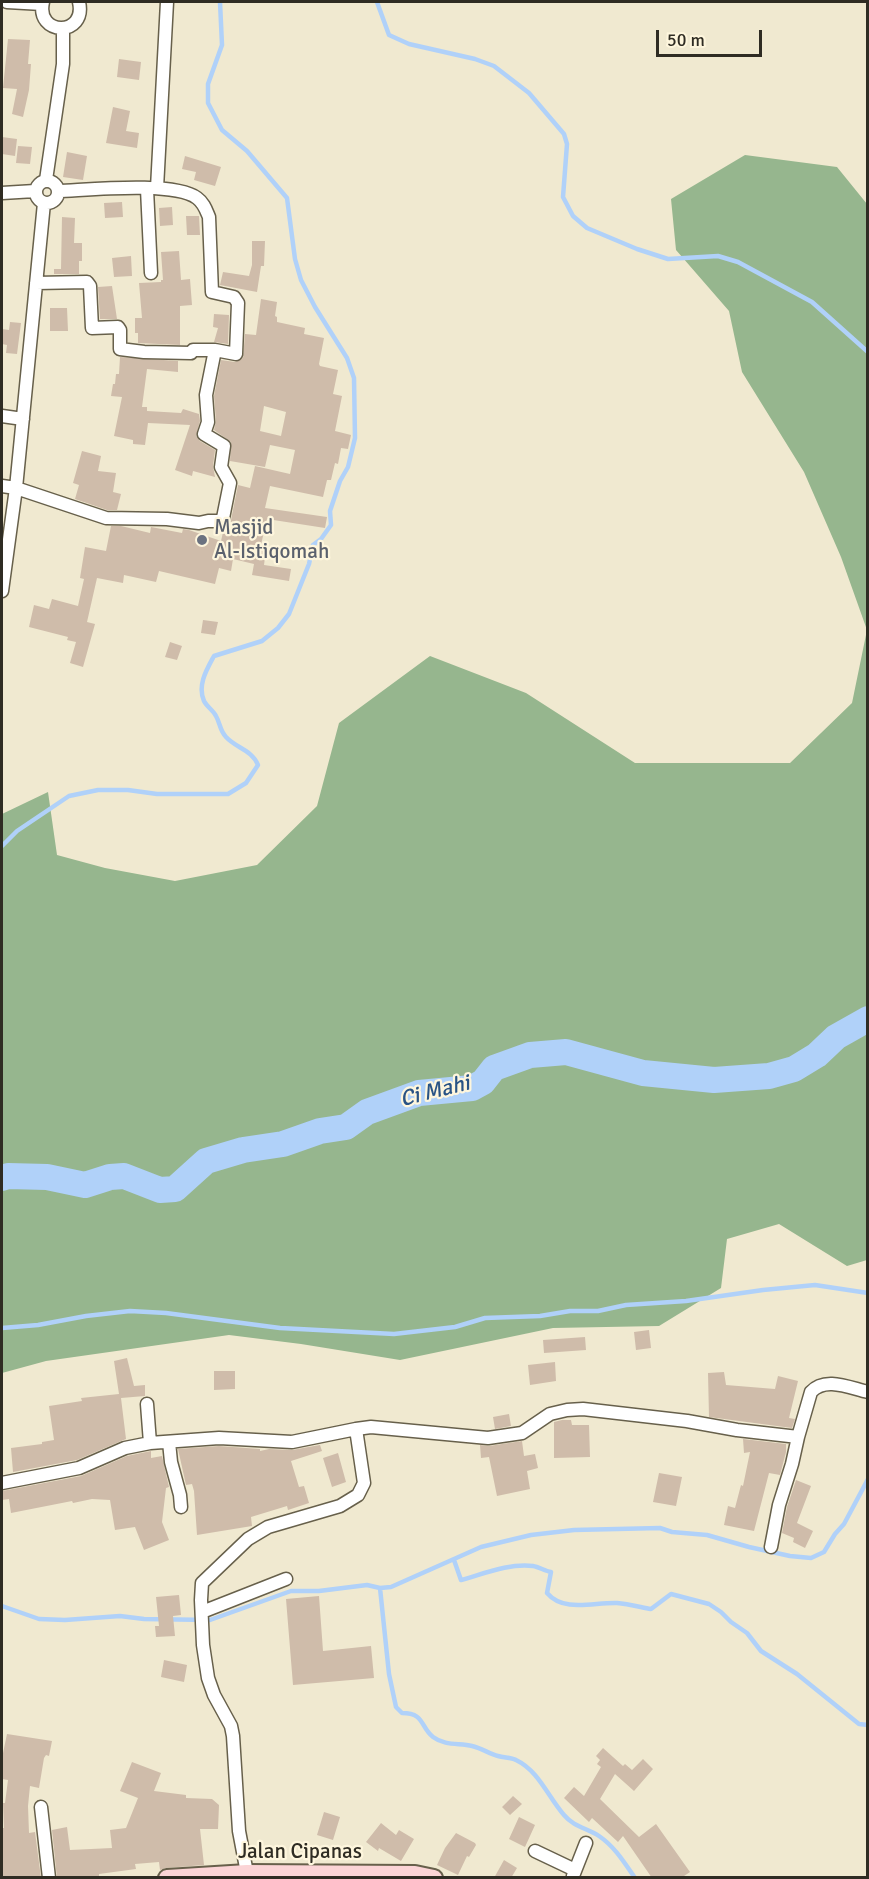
<!DOCTYPE html>
<style>
body{margin:0}
#map{position:relative;width:869px;height:1879px;overflow:hidden;background:#f0e9d0;font-family:Signika,sans-serif}
canvas{display:block}
.frame{position:absolute;inset:0;border:3px solid #2f2c23;pointer-events:none}
.scale{position:absolute;left:656px;top:30px;width:106px;height:27px;box-sizing:border-box;border:3px solid #2f2c23;border-top:0;padding-left:8px;font-size:18px;line-height:21px;white-space:nowrap;color:#2f2c23;-webkit-text-stroke:4px #fef6dd;paint-order:stroke}
</style>
<div id="map">
<canvas width="869" height="1879"></canvas>
<div class="frame"></div>
<div class="scale">50 m</div>
</div>
<script>
const ctx = document.querySelector('canvas').getContext('2d');
ctx.lineJoin = 'round';
function fill(path, color) {
  ctx.fillStyle = color;
  ctx.fill(path, 'evenodd');
}
function strokePath(path, color, width, dash) {
  ctx.strokeStyle = color;
  ctx.lineWidth = width;
  ctx.lineCap = dash ? 'butt' : 'round';
  ctx.setLineDash(dash || []);
  ctx.stroke(path);
}
function label(font, color, halo, rows, align = 'center') {
  ctx.font = font + ' Signika,sans-serif';
  ctx.lineWidth = 4.5;
  ctx.setLineDash([]);
  ctx.textBaseline = 'middle';
  ctx.strokeStyle = halo;
  ctx.fillStyle = color;
  for (const [text, x, y, turn = 0] of rows) {
    ctx.save();
    ctx.translate(x, y);
    ctx.rotate((+turn || 0) * Math.PI / 180);
    ctx.textAlign = isNaN(turn) ? turn : align;
    if (halo) ctx.strokeText(text, 0, 0);
    ctx.fillText(text, 0, 0);
    ctx.restore();
  }
}
fill(new Path2D(`
 M745 155 837 167 867 204V1260L847 1266 779 1224 727 1239 721 1288 659 1326 553 1328 400 1360 301 1344 229 1335 46 1361 2 1373V814L48 792 57 855 105 868 175 881 257 865 317 806 339 723 430 656 526 693 635 763H790L852 703 867 630 841 557 804 472 742 372 729 311 676 250 671 199Z`), '#96b68e');
strokePath(new Path2D(`
 M377 2 389 35 409 44 475 59 494 66 529 93 564 134 567 144 563 197 573 216 587 228 637 249 668 259 718 256 738 262 812 302 868 352
 M2 846 17 831 69 796 98 790H128L157 794H228L246 783 258 765C252 750 236 748 226 737 220 731 220 723 216 716 213 710 207 707 204 701 197 685 207 669 214 656L262 641 278 628 289 614 309 564 313 545 321 539 331 525 330 511 340 481 348 467 355 438 354 378 347 358 315 307 301 280 295 259 287 198 247 151 222 130 208 103V84L222 45 220 2
 M2 1328 38 1325 86 1316 130 1311 166 1313 280 1328 394 1334 455 1327 485 1318 540 1316 570 1311H598L626 1305 686 1301 763 1290 815 1285 868 1293
 M454 1560 461 1580C483 1574 509 1563 533 1566 539 1567 545 1571 551 1572L547 1593C564 1613 594 1602 617 1603 628 1604 640 1607 651 1609L671 1594 709 1604 721 1612 731 1622 747 1633 761 1651 797 1674 859 1724 868 1725
 M380 1588 389 1674 396 1707 402 1713C425 1713 420 1727 433 1737 445 1746 459 1743 472 1746 481 1748 490 1754 498 1756 504 1758 511 1757 516 1760 539 1771 548 1797 564 1815 574 1827 587 1828 599 1836 615 1847 624 1862 635 1878
 M2 1606 39 1619 65 1620 120 1616 144 1619 210 1620 291 1591H319L367 1585 380 1588 391 1587 481 1547 531 1535 574 1530 660 1528 672 1532 707 1535 749 1547 790 1556 811 1558 824 1552 835 1534 844 1524 868 1479`), '#b0d1f9', 4.5);
strokePath(new Path2D(`
 M2 1178 8 1176 47 1177 85 1185 110 1177 124 1176 160 1190 175 1189 206 1161 243 1150 283 1144 320 1131 346 1127 367 1112 419 1093 472 1088 483 1082 494 1068 530 1055 566 1052 643 1073 714 1080 769 1076 794 1069 817 1055 836 1037 868 1019`), '#b0d1f9', 26);
fill(new Path2D(`
 M8 39 30 40 28 64H31L29 90 23 117 12 114 17 89 3 88Z
 M119 59 141 62 139 80 117 77Z
 M113 107 130 111 126 131 139 133 137 148 106 143Z
 M2 137 17 139 15 156 2 154Z
 M18 146 32 147 30 164 16 163Z
 M67 152 87 156 83 180 63 177Z
 M185 156 221 167 215 186 194 180 196 172 182 169Z
 M122 202 123 217 105 218 104 203Z
 M172 207 173 225 160 226 159 208Z
 M186 216H199L200 235H187Z
 M62 217 75 218 74 243H82V261H79V274H54V269H61Z
 M252 241H265L264 266H261L257 292 220 285 223 272 249 276 252 265Z
 M179 251 181 280 190 279 192 305 180 306V345L138 343V333H135V318H142L139 283 161 282V280H163L161 252Z
 M131 256 132 276 114 277 112 258Z
 M112 286 117 319H100L98 287Z
 M261 299 277 302 275 316 277 317V322L305 328 304 334 324 338 319 364 320 366 338 370 333 394 342 396 335 431 351 435 348 449 341 448 338 464 335 463 331 480H327L323 497 270 486 265 508 327 517 325 528 267 519 260 549 266 550 264 565 291 569 289 581 252 575 254 564 233 559 231 571 219 568 215 584 159 571 156 582 124 575 123 583 97 578 87 622 95 624 83 667 70 663 76 642 67 640 68 637 29 627 34 605 49 609 52 599 78 606 84 579 80 578 85 547 106 551 111 526H121L150 533 151 527 182 533 183 529 189 530 221 541 224 528 231 520 238 485 250 488 255 466 290 474 295 450 270 445 265 467 230 461 231 442 214 430 216 421 214 396 221 360 235 362 243 358 245 334 256 335ZM264 406 286 412 281 436 260 431Z
 M50 308H67L68 331H50Z
 M214 314 229 315 228 344 214 342 218 328 213 327Z
 M10 322 21 323 17 354 6 353 7 345 2 344V329L9 330Z
 M120 357 178 361V372L147 369 142 407H147V411L181 413 183 409 199 414 200 421 196 436 200 441 215 450 213 466 215 477 193 471 192 476 175 470 190 425 148 423 145 445 133 444V440L114 436 122 397 111 396 113 384H115L116 374H119Z
 M82 451 101 456 98 471 116 473 113 492 121 494 117 510H107L75 499 79 485 73 483Z
 M203 620 218 622 215 635 201 633Z
 M170 642 182 646 177 660 165 657Z
 M649 1330 651 1348 636 1350 634 1332Z
 M585 1337 586 1350 544 1353 543 1340Z
 M127 1358 134 1386 145 1385V1396L121 1398 126 1439 77 1460 13 1472 11 1448 42 1444V1442L54 1440 49 1406 82 1401 81 1398 119 1394 114 1361Z
 M555 1362 556 1381 530 1385 528 1365Z
 M214 1371H235V1389L214 1390Z
 M724 1372 726 1385 775 1389 778 1376 798 1381 789 1418 795 1419 792 1428 709 1417 708 1373Z
 M509 1414 511 1426 495 1429 493 1417Z
 M562 1420H571L572 1425H589L590 1457 554 1458V1422Z
 M743 1439 786 1444V1452L780 1475 769 1473 754 1531 724 1525 728 1506 735 1508 741 1485 743 1486 750 1452 744 1453Z
 M522 1441 524 1456 535 1454 538 1468 527 1471 530 1489 497 1496 489 1457 481 1458 480 1445 489 1446Z
 M320 1445 322 1451 291 1461 299 1487 304 1486 309 1503 288 1510 287 1506 251 1517 252 1526 197 1535 194 1491 192 1484 186 1485 178 1449 219 1446 260 1449V1451L269 1449 292 1450Z
 M151 1451V1458L162 1456 169 1487 166 1488 162 1522 169 1540 144 1550 135 1527 115 1530 110 1500 92 1499 73 1503 72 1501 11 1513 9 1499 2 1500V1491L81 1476 127 1456Z
 M338 1453 346 1482 332 1487 323 1458Z
 M659 1473 682 1477 676 1506 653 1502Z
 M796 1480 811 1486 797 1523 813 1531 805 1548 793 1542 794 1538 782 1533 787 1507Z
 M179 1595 181 1615 173 1616 175 1636 156 1637 155 1626H159L156 1597Z
 M319 1596 323 1651 371 1646 374 1678 293 1685 286 1599Z
 M164 1660 187 1665 184 1682 161 1677Z
 M7 1734 52 1741 49 1756 46 1755 44 1758 39 1788 30 1786 28 1806 29 1833 35 1832 41 1878H2V1828H4L3 1803H5L8 1780 2 1779V1758Z
 M603 1748 623 1766 625 1764 632 1770 643 1759 653 1769 634 1791 615 1774 600 1799 639 1837 656 1824 690 1872 681 1878H652L623 1836 618 1842 592 1818 589 1822 564 1798 574 1787 584 1796 601 1767 597 1764 600 1760 596 1756Z
 M132 1762 161 1773 154 1791 186 1795V1798L212 1799 219 1805 218 1829H200L204 1865 166 1868 160 1870 159 1862 135 1864 136 1869 99 1874V1878H57L52 1830 67 1827 70 1850 112 1848 110 1830 126 1828 138 1798 120 1791Z
 M513 1796 522 1804 510 1815 502 1807Z
 M324 1812 340 1817 333 1840 317 1835Z
 M519 1817 535 1825 525 1847 509 1839Z
 M381 1823 396 1835 399 1830 414 1839 401 1861 379 1848 378 1851 366 1842Z
 M456 1833 475 1843 476 1845 469 1857 467 1856 458 1875 437 1865 445 1848Z
 M504 1860 517 1868 511 1878H494Z`), '#cfbcaa');
const street = new Path2D(`
 M7 2 42 4
 M43 2C35 36 87 37 79 2
 M46 180 63 64V28
 M36 192a11 11 0 1 1 22 0a11 11 0 1 1-22 0Z
 M157 188 167 2
 M147 189 151 273
 M2 193 35 191
 M36 283 87 282 90 286 92 328 118 327 120 330V349L144 352 191 353 193 350H215L236 354 238 303 234 297 212 292 209 217C206 210 204 203 197 198 174 181 88 190 58 191
 M2 416 23 419
 M2 486 16 488 106 518 167 519 199 523 208 521H219L223 518 230 483 221 467 224 446 204 434 208 422 206 395 215 350
 M2 591 16 488 44 203
 M147 1404 150 1443
 M169 1442 171 1462 180 1495 181 1507
 M2 1483 79 1468 125 1448 150 1443 219 1438 292 1442 356 1429
 M771 1547 779 1505 792 1464 798 1437
 M202 1612 286 1579
 M41 1807 49 1878
 M535 1851 575 1870
 M247 1873 239 1831 233 1736 231 1726 214 1695 208 1678 203 1645 201 1600 202 1583 248 1539 268 1527 340 1506 358 1495 364 1483 356 1429 371 1427 488 1438 522 1433 550 1414 567 1410 583 1409 687 1421 737 1430 798 1437 811 1392C825 1376 850 1388 868 1392
 M573 1876 586 1843`);
const secondary = new Path2D(`
 M167 1878 247 1873 415 1874 434 1878`);
strokePath(street, '#67604b', 15);
strokePath(secondary, '#67604b', 20);
strokePath(street, '#fff', 12);
strokePath(secondary, '#fbd4d6', 16);
for (const [x, y, r, color] of [
 [202,540,6,"#6b7280"]
]) {
  const dot = new Path2D();
  dot.arc(x, y, r, 0, 2 * Math.PI);
  ctx.fillStyle = color;
  ctx.fill(dot);
  strokePath(dot, '#fef6dd', 2);
}
label('21px', '#5b616d', '#fef6dd', [
 ["Masjid",214,528],
 ["Al-Istiqomah",214,552]
], 'left');
label('21px', '#2f2c23', '#fef6dd', [
 ["Jalan Cipanas",300,1852]
]);
label('italic 22px', '#285385', '#fef6dd', [
 ["Ci Mahi",435,1092,-14]
]);
</script>
